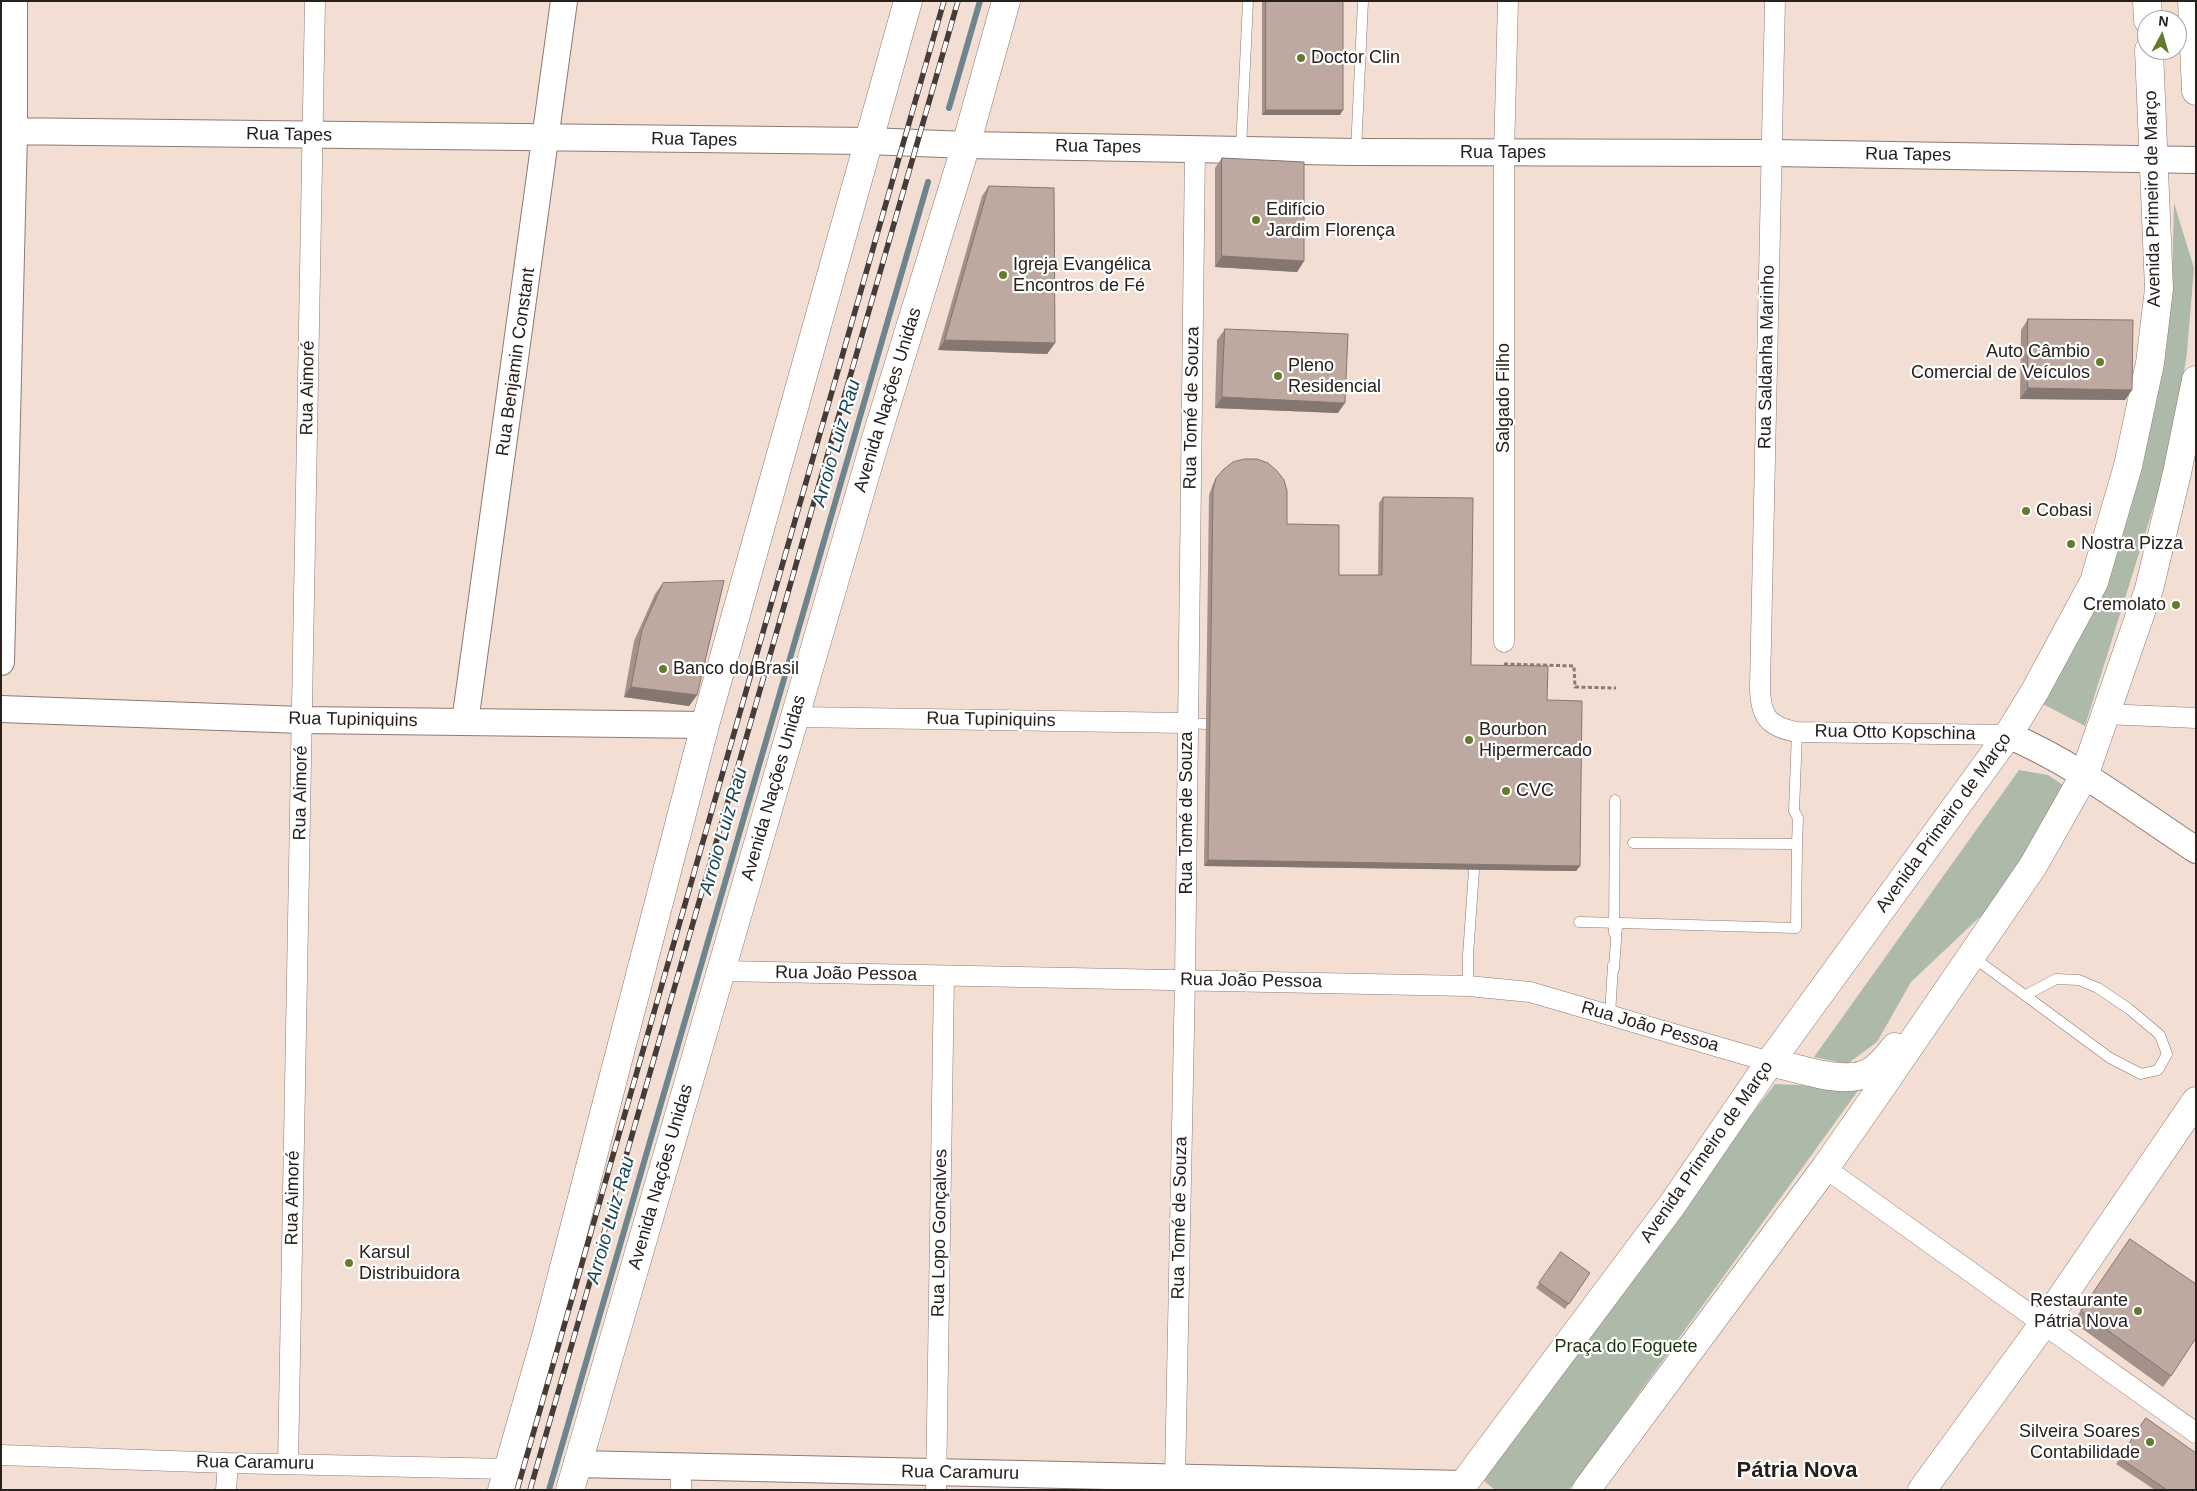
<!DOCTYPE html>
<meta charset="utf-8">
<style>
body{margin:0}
#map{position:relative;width:2197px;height:1491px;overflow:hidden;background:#f3ded4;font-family:Arial,sans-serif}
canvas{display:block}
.frame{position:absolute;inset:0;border:2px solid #27201c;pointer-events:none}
.north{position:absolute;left:2137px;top:10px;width:50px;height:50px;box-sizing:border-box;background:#fff;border:1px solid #a9a6a4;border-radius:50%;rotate:6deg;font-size:14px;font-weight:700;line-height:20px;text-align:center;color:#27201c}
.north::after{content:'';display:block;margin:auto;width:18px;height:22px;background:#647b2d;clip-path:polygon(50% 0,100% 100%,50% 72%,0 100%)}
</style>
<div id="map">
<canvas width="2197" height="1491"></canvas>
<div class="frame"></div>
<div class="north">N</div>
</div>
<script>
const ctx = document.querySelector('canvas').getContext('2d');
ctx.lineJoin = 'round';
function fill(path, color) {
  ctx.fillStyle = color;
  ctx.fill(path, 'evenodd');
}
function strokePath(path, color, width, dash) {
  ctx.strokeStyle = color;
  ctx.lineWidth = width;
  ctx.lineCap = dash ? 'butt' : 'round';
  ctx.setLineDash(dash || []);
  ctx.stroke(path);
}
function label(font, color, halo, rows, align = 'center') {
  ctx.font = font + ' Arial,sans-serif';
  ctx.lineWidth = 4.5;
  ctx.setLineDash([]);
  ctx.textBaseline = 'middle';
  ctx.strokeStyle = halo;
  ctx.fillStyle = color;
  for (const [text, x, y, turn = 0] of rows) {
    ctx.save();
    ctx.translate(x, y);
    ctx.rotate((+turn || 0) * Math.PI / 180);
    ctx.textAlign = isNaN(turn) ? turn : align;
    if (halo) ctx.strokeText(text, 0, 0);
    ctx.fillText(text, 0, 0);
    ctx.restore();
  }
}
fill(new Path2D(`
 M2174 203 2194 268 2187 353 2172 448 2085 726 2041 703 2108 570 2172 283Z
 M2019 770 2048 775 2069 789 2001 897 1911 982 1877 1042 1847 1064 1814 1057Z
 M1775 1084 1860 1088 1569 1490H1495L1483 1480 1675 1214Z`), '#aebaa9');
strokePath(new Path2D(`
 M949 108 980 1
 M549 1490 928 182`), '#6e858d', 6);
const service = new Path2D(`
 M1241 149 1248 1
 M1356 151 1363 1
 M1187 723 1206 724
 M1797 844 1798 818 1794 811 1797 732
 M1579 922 1620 923
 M1614 933 1615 800
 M1973 957 2110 1058 2141 1074 2158 1070 2167 1054 2160 1035 2129 1009 2098 988 2079 980 2056 979 2026 995
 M1614 969 1617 926 1621 923 1796 928 1797 844 1633 843
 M1468 986V955L1474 870
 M1610 1016 1613 965`);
const minor = new Path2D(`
 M1775 1 1760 686C1760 716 1768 727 1797 732L2008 735
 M1504 642V154L1508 1
 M2105 714 2196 718
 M795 717 1187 723
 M722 971 1468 986 1530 992 1770 1062
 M1825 1168 2196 1433
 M1 1455 228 1463 509 1469
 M288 1464 315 1
 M1175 1478 1185 979 1195 148
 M226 1490 228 1463
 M681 1490V1467
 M936 1490 944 976`);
const tertiary = new Path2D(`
 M1 131 868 141 966 145 1355 152 1771 153 2196 160
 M1 662 14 132V1
 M1 709 302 720 705 725
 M465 722 564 1
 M2008 735C2076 764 2135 810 2196 850
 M577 1464 1463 1484`);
const secondary = new Path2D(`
 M2147 1 2148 20
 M2192 1 2196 91
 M1770 1062C1798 1068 1844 1086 1870 1072 1880 1066 1888 1056 1895 1047
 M1459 1490 1672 1205 1770 1062 2008 735 2035 691 2094 582 2128 466 2150 363 2159 289 2149 50
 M1586 1490 1825 1168 1874 1098 2033 866 2084 776 2149 589 2177 473 2196 380
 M1922 1490 2044 1323 2196 1101`);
const primary = new Path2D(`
 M502 1490 547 1333 705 725 908 1
 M570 1490 874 445 966 145 1006 1`);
strokePath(service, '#8d7a72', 11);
strokePath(minor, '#8d7a72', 21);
strokePath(tertiary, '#8d7a72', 28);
strokePath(secondary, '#8d7a72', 29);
strokePath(primary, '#8d7a72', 29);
strokePath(new Path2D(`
 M1504 664 1574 666 1575 687 1616 688`), '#887b74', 3, [4, 2.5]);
strokePath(service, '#fff', 10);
strokePath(minor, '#fff', 20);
strokePath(tertiary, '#fff', 26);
strokePath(secondary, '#fff', 28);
strokePath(primary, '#fff', 28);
const rail = new Path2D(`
 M517 1490 944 1
 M530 1490 958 1`);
strokePath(rail, '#453c37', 5.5);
strokePath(rail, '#fff', 4, [11]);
fill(new Path2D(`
 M1262 1H1343L1340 115H1262Z
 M1222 158 1304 261 1297 272 1215 267V168Z
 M989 186 1055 343 1047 354 938 350 982 196Z
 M2028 319 2132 390 2125 400 2020 399 2021 330Z
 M1225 329 1338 413 1215 408 1217 340Z
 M1216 478 1287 524 1339 575H1378L1379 503 1383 497 1471 665 1547 700 1580 866 1576 871 1204 866 1209 495 1213 484Z
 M663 583 697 695 689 706 624 697 634 641 655 594Z
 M2130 1239 2171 1376 2163 1387 2073 1322Z
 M1561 1252 1590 1273 1565 1309 1536 1288Z
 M2146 1418 2196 1490H2155L2116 1464Z`), '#a3918a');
fill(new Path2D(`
 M1266 110H1343L1340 115H1262Z
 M1222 256 1304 261 1297 272 1215 267Z
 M945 340 1055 343 1047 354 938 350Z
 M2028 388 2132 390 2125 400 2020 399Z
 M1222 397 1345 403 1338 413 1215 408Z
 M631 687 697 695 689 706 624 697Z
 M1208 860 1580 866 1576 871 1204 866Z`), '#847670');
const building = new Path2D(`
 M1266 1H1343V110H1266Z
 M1222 158 1304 162V261L1222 256Z
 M989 186 1054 188 1055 343 945 340Z
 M2028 319 2133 320 2132 390 2028 388Z
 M1225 329 1348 334 1345 403 1222 397Z
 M1245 459H1257L1268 463 1277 471 1284 480 1287 491V524L1339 525V575H1382L1383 497 1473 498 1471 665 1548 666 1547 700 1582 701 1580 866 1208 860 1213 490 1216 478 1224 469 1233 462Z
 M724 581 697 695 631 687 642 630 663 583Z
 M2130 1239 2196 1284V1338L2171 1376 2081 1311Z
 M1561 1252 1590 1273 1569 1304 1539 1283Z
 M2146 1418 2196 1453V1490H2167L2120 1458Z`);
fill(building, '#bda9a0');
strokePath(building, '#847670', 1);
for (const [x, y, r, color] of [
 [1301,58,5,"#647b2d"],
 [1256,220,5,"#647b2d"],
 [1003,275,5,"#647b2d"],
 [2100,362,5,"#647b2d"],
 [1278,376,5,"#647b2d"],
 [2026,511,5,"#647b2d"],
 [2071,544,5,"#647b2d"],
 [2176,605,5,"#647b2d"],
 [663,669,5,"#647b2d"],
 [1469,740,5,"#647b2d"],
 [1506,791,5,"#647b2d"],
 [349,1263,5,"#647b2d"],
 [2138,1311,5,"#647b2d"],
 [2150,1442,5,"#647b2d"]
]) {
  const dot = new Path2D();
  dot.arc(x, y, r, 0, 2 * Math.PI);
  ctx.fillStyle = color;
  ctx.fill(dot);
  strokePath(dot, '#fff', 2);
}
label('18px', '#27201c', '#fff', [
 ["Doctor Clin",1311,58],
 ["Edifício",1266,210],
 ["Jardim Florença",1266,231],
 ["Igreja Evangélica",1013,265],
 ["Encontros de Fé",1013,286],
 ["Auto Câmbio",2090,352,"right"],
 ["Comercial de Veículos",2090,373,"right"],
 ["Pleno",1288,366],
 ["Residencial",1288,387],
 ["Cobasi",2036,511],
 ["Nostra Pizza",2081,544],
 ["Cremolato",2166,605,"right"],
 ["Banco do Brasil",673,669],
 ["Bourbon",1479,730],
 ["Hipermercado",1479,751],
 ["CVC",1516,791],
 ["Karsul",359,1253],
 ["Distribuidora",359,1274],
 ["Restaurante",2128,1301,"right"],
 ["Pátria Nova",2128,1322,"right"],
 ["Silveira Soares",2140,1432,"right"],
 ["Contabilidade",2140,1453,"right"]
], 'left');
label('18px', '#27201c', '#fff', [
 ["Rua Tapes",289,135,1],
 ["Rua Tapes",694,140,1],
 ["Rua Tapes",1098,147,1],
 ["Rua Tapes",1503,153],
 ["Rua Tapes",1908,155,1],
 ["Avenida Primeiro de Março",2153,199,-91],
 ["Rua Saldanha Marinho",1767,357,-89],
 ["Rua Benjamin Constant",516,362,-82],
 ["Rua Aimoré",308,388,-89],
 ["Salgado Filho",1504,398,-90],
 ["Avenida Nações Unidas",888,400,-73],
 ["Rua Tomé de Souza",1192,408,-89],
 ["Rua Tupiniquins",353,720,1],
 ["Rua Tupiniquins",991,720,1],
 ["Rua Otto Kopschina",1895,733,1],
 ["Avenida Nações Unidas",774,788,-74],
 ["Rua Aimoré",301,793,-89],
 ["Rua Tomé de Souza",1187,813,-90],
 ["Avenida Primeiro de Março",1944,823,-54],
 ["Rua João Pessoa",846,974,1],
 ["Rua João Pessoa",1251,981,1],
 ["Rua João Pessoa",1650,1027,16],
 ["Avenida Primeiro de Março",1707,1152,-55],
 ["Avenida Nações Unidas",661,1177,-74],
 ["Rua Aimoré",293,1198,-89],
 ["Rua Tomé de Souza",1180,1218,-89],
 ["Rua Lopo Gonçalves",940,1233,-89],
 ["Rua Caramuru",255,1463,1],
 ["Rua Caramuru",960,1473,1]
]);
label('18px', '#1b330a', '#fff', [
 ["Praça do Foguete",1626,1347]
]);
label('italic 19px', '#154756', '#fff', [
 ["Arroio Luiz Rau",837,443,-74],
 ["Arroio Luiz Rau",724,831,-74],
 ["Arroio Luiz Rau",611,1220,-74]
]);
label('bold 22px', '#27201c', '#fff', [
 ["Pátria Nova",1797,1471]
]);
</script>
